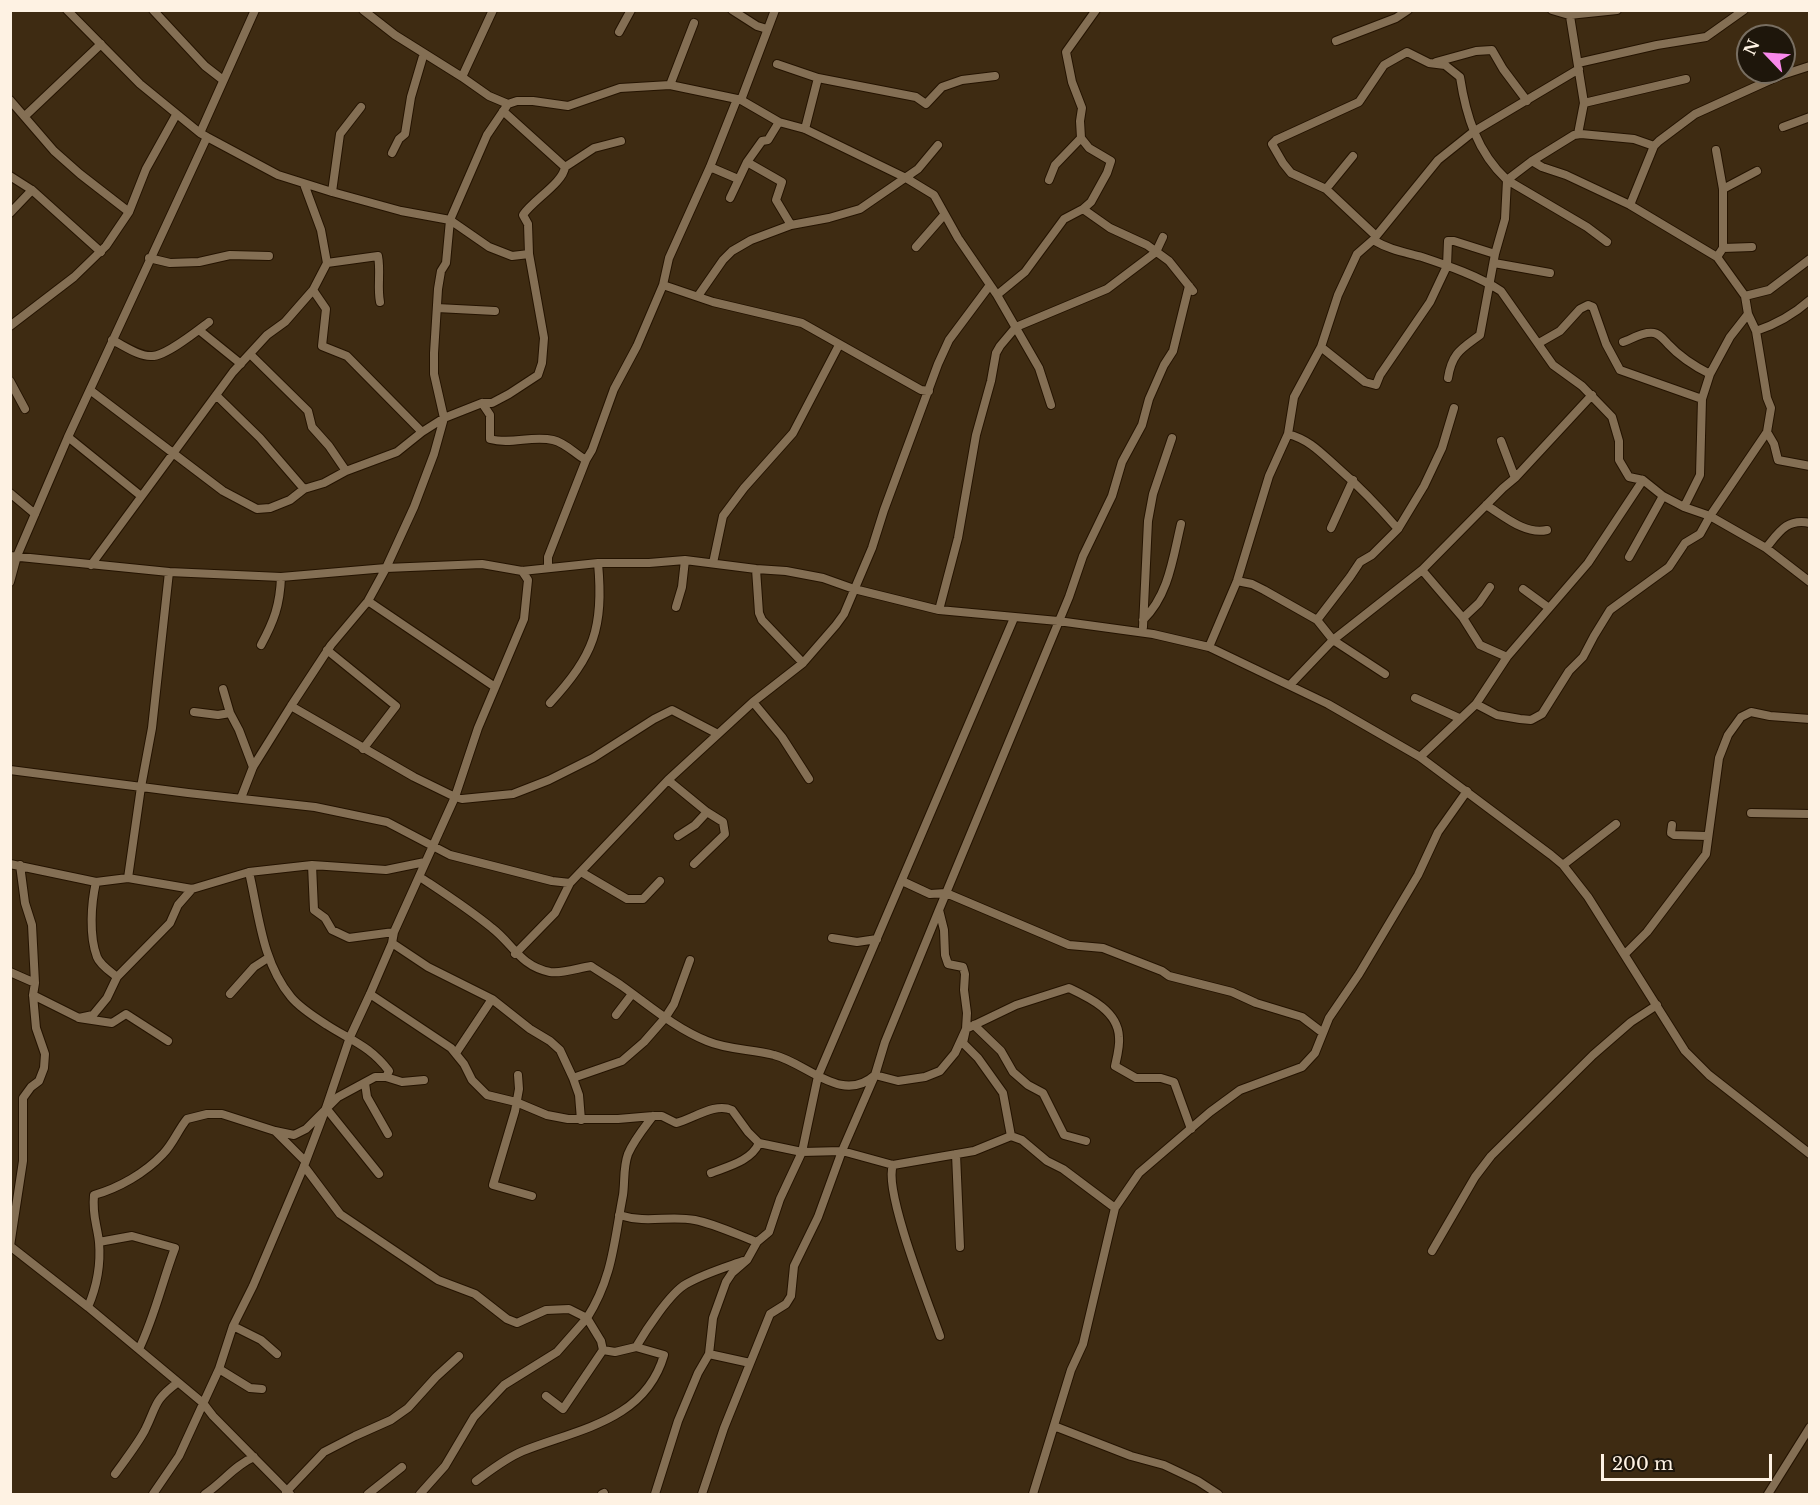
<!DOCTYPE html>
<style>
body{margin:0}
#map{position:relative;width:1820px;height:1505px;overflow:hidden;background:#3e2b12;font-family:"Libre Baskerville",serif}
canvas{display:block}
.frame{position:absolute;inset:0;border:12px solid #fef2e3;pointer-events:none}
.north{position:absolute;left:1736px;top:24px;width:60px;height:60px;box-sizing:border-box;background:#1e160b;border:2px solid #786e61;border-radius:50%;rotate:295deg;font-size:16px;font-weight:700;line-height:24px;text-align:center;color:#fef2e3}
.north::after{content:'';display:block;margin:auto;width:21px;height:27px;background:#f888eb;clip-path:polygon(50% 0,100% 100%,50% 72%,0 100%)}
.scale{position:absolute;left:1601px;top:1454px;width:171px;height:27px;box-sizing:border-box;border:3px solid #fef2e3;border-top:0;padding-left:8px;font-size:18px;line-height:21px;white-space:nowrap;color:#fef2e3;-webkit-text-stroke:4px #1e160b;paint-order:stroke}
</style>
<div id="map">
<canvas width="1820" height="1505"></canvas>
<div class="frame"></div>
<div class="north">N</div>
<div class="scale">200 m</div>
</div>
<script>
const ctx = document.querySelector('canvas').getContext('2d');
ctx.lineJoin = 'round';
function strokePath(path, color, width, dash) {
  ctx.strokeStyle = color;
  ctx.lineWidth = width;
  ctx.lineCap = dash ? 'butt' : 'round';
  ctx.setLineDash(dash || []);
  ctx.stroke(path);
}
const minor = new Path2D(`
 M67 10 140 84 200 133
 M153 10 205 66 223 80
 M363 10 395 35 462 77 489 96 508 104 517 101H533L568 106 620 88 670 85 737 99
 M732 10 757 26 767 29
 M1552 10 1569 15 1617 10
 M1569 10 1584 103 1578 134
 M619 32 631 10
 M1336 41 1396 18 1408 10
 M1436 62 1476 51 1492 50 1503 69 1527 101
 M1578 63 1657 45 1706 37 1744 10
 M777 64 818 78
 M462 77 493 10
 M670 85 694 23
 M10 100 54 151 80 174 129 212
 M741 100 779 122 805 129 906 178 934 195 958 238 997 295 1039 368 1051 405
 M1584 103 1686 79
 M25 116 101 44
 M1783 127 1810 117
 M805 129 818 78 916 97 926 104 942 87 962 80 995 76
 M207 137 278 175 332 192 401 211 450 220 489 247 512 256 529 254 528 224 523 215C533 200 563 183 565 167L503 111
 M1716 150 1723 189V248L1717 257
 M392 153 399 139 405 134 411 97 424 53
 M1532 161 1542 167 1566 175 1630 205 1717 257 1745 296 1748 314 1756 331 1767 398 1771 408 1767 432
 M747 162 782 182 776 200 791 225
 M565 167 594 148 621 141
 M710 167 738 179
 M10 176 32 190 101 252
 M1049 180 1055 165 1081 138
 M1326 189 1353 156
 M1723 189 1757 171
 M332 192 340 134 361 107
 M730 198 747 162 762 141 768 140 779 122
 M1630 205 1654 146 1659 141 1695 114 1779 76 1810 66
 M1083 209 1110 228 1147 245 1169 261 1193 291
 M10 213 32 190
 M1375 235 1326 189 1291 173 1283 163 1272 144 1276 140 1359 102 1384 65 1407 52 1429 63 1445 65 1460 77C1466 116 1477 152 1507 180L1587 227 1607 242
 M1373 240C1390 250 1404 252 1422 257 1449 266 1478 276 1501 291L1553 365 1582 386 1612 417 1619 441V460L1629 477 1643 480 1663 496 1684 507 1710 516 1766 548 1810 582
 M916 247 944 215
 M1723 248 1752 247
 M149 258 170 263 199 262 230 255 269 256
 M327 263 378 256C381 272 377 287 380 302
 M1494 263 1550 273
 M663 285 713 302 802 323 921 390 929 391
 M313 290 326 309 322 346 347 356 422 432
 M997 295 1025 272 1064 219 1083 209 1091 202 1107 173 1111 161 1089 148 1081 138 1080 121 1082 108 1072 82 1066 52 1096 10
 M698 296 723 260 732 251 751 240 791 225 829 218 860 209 918 169 938 145
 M1745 296 1769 290 1810 259
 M437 308 495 311
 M10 326 74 277 106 246 129 212 146 169 176 115
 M199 330 241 364
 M1756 331C1777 324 1793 315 1810 300
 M112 340C123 345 139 357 152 356 166 356 197 331 209 322
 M1623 342C1632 339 1644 331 1654 333 1660 334 1664 340 1668 344 1680 357 1694 366 1710 374
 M1539 343 1560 331 1580 309 1588 305 1593 307 1606 344 1620 370 1702 399
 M1321 347 1365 382 1376 385 1380 375 1430 302 1447 266 1448 241H1454L1495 254
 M250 354 308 411 312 427 329 446 346 471
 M1448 378C1452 353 1461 349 1480 335L1495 254 1505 219 1507 180 1532 161 1574 135 1581 134 1634 139 1654 146
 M10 381 25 409
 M90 390 223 491 257 509 270 508 290 500 304 489 324 483 346 471 397 452 422 432 444 418 482 403H492L509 394 538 375 542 363 544 338 529 254
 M216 395 260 438 304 489
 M482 403 490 415V439C511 445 532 435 553 440 566 443 575 454 586 460
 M1288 434C1310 440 1321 453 1338 468 1360 487 1379 507 1398 529
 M68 437 141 496
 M1501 441 1515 478
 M10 493 35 514
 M1486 505C1504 516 1525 535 1547 530
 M1684 507 1700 475 1702 399 1710 374 1730 337 1748 314
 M1331 528 1353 480
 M1766 548C1779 532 1787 518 1810 523
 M10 556 169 572 281 577 386 568 482 564 522 571 598 563H649L685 560 756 569 786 571 823 578 854 589 939 610 1058 621 1153 634 1209 647 1328 704 1420 757 1551 855 1563 865 1588 897 1685 1051 1709 1075 1810 1154
 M1629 557 1663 496
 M713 563 723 516 744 488 793 433 839 345
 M91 565 233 372 267 335 285 322 313 290 327 263 321 230 304 184
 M548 567V557L586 460 592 450 614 389 637 346 663 285 669 258 710 167 737 99 741 100 775 10
 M756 569 759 613 762 620 803 663
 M1422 570 1463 618 1480 645 1507 657
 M1237 581 1252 584 1264 590 1317 620 1333 640 1385 674
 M10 582 17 556 68 437 207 137 200 133 255 10
 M1523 589 1549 608
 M368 601 495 687
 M676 607 682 587 685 560
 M939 610 958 538 976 435 991 381 996 353 1000 346 1016 327 1107 289 1156 252 1163 237
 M1463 618 1479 603 1490 587
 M1143 620C1169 595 1173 557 1181 524
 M1317 620 1350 577 1360 562 1372 555 1398 529 1424 486 1442 448 1454 408
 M1143 627 1148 521 1153 494 1172 438
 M261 645C274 621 280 605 281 577
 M1209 647 1237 581 1269 476 1288 434 1294 397 1321 347 1338 295 1357 254 1373 240 1438 160 1473 132 1579 69
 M327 650 396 706 363 749
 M1290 685 1333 640 1422 570 1503 488 1515 478 1592 395
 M223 689 230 713
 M1415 698 1459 718
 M753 702 782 737 809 779
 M550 703C594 655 604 628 598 563
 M1476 704 1497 715 1520 719 1531 720 1542 714 1569 671 1583 657 1594 636 1610 610 1669 567 1685 543 1700 534 1710 516 1767 432 1774 444 1778 460 1810 466
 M291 706 414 777 455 797 462 799 513 794 549 780 593 758 654 719 672 710 718 734
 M194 712 218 715 230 713 239 730 253 767
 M1420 757 1476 704 1507 657 1588 563 1643 480
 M10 770 188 793 315 807 387 822 450 855 552 881 570 883 668 780 753 702 803 663 836 625 844 614 872 548 884 510 938 364 949 340 990 285
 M668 780 707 812 723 822 725 834 694 864
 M241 798 253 767 291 706 331 645 368 601 386 568 414 507 434 454 444 418 434 374V353L438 289 441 271 446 263 450 220 487 135 508 104
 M1751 813 1810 814
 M1672 825 1671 833 1674 835 1707 836
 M678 836 695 825 707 812
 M10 864 96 882 128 878 192 889 249 872 312 865 386 870 425 862
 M312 865 314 910 325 918 332 930 349 938 394 932
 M1563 865 1616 824
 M249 872C259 915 262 962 291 997 300 1008 316 1018 327 1025 352 1041 370 1046 389 1071L386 1077
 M581 872 627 899H643L660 881
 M420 877C444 893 469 909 492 928 513 944 520 966 550 972 562 974 578 968 591 966 601 973 612 979 622 986 650 1006 675 1028 707 1041 728 1050 752 1049 774 1055 807 1063 842 1105 875 1075L898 1081 925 1077 940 1071 955 1053 966 1029 967 1013 964 990 965 974 963 967 948 964 945 955 944 930 939 910 1069 597 1083 556 1112 496 1122 462 1142 425 1149 399 1164 365 1173 351 1189 286
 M128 878 141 787 152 728 169 572
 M902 881 930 894 946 893 1069 945 1103 948 1162 971 1169 976 1232 992 1256 1003 1302 1017 1323 1033
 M96 882C91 904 89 936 97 957 100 965 111 972 117 977
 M832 938 857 942 877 939
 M392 943 428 967 492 999 530 1029 550 1041 560 1050 573 1078 622 1061 644 1042 665 1018 674 1004 690 960
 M515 954 555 913 570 883
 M1625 954 1647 932 1706 854 1719 758 1728 735 1741 717 1751 712 1770 716 1810 719
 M10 972 35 983
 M230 994 254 967 268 958
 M370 994 451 1048 464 1064 472 1080 487 1095 516 1102 547 1115 568 1119H618L653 1116H662L676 1123C693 1119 715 1102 732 1110L748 1132 759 1143C751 1161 729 1166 711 1173
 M33 995 79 1018 112 1023 126 1014 168 1041
 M616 1015 632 994
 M79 1018 93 1015 107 998 117 977 170 923 178 905 192 889
 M974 1025 1001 1051 1013 1072 1028 1085 1043 1093 1064 1135 1086 1141
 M456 1053 492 999
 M518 1075 519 1089 515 1111 493 1185 532 1196
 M573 1078 579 1095 581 1120
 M365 1083 367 1097 388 1134
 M326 1108 379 1174
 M276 1132 305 1161
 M759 1143 802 1152 842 1151 893 1165 974 1151 1011 1136
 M956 1154 960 1247
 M893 1165C883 1190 929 1305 940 1336
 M304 1166 340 1214 438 1280 475 1294 507 1319 517 1323 546 1310 569 1309 587 1318C613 1277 614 1241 623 1195 625 1181 623 1168 628 1154 634 1140 644 1128 653 1116
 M1115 1208 1063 1169 1047 1161 1022 1140 1011 1136 1003 1093 978 1058 963 1043 966 1029 1016 1005 1069 988C1090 998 1118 1011 1119 1037 1120 1046 1117 1057 1115 1066L1136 1078H1161L1174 1082 1191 1129
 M619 1215C648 1224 668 1215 695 1220 715 1224 738 1235 757 1242
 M99 1242 132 1236 175 1248C162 1282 155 1316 139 1349
 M10 1246 23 1161V1098L31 1087 39 1081 44 1068 45 1054 36 1028 33 995 35 983 32 925 25 903 20 865
 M10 1246 88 1307 203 1403 213 1416 290 1494
 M1432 1251 1475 1177 1491 1156 1593 1055 1631 1022 1657 1005
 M88 1307C97 1286 101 1265 99 1242 97 1224 92 1216 94 1195 119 1188 145 1173 163 1154 173 1144 178 1130 187 1119L207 1114H222L275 1131 294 1135 306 1129 338 1097 375 1077H386L402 1082 424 1080
 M233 1326 261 1340 277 1354
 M709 1354 750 1363
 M219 1369 250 1388 262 1389
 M546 1396 563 1409 603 1350
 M1054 1426 1131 1456 1164 1465 1198 1481 1218 1494
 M115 1474C125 1460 137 1445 145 1430 157 1406 153 1401 177 1383
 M476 1481C491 1470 506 1458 523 1451 578 1429 645 1421 664 1355L636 1347
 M286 1492 324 1452 355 1436 391 1420 408 1408 436 1377 459 1356
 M153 1494 179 1456 219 1369 233 1326 253 1286 304 1166 326 1108 350 1037 370 994 392 943 394 932 455 797 478 728 524 619 528 580 522 571
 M205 1494C222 1483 235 1465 254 1457
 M368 1494 402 1467
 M420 1494 445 1466 474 1417 504 1385 557 1352 587 1318 601 1341 603 1350 615 1352 636 1347C646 1330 670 1293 686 1284 703 1274 723 1268 743 1261
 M602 1494 604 1493
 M655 1494 678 1421 698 1373 709 1354 713 1318 726 1282 732 1273 747 1260 757 1242 769 1232 780 1199 802 1152 818 1076 1014 618
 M702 1494 724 1428 770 1314 786 1304 791 1296 794 1266 818 1217 842 1151 875 1075 885 1042 939 910
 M1033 1494 1071 1370 1083 1344 1115 1208 1139 1173 1210 1112 1240 1090 1302 1067 1315 1053 1329 1018 1359 974 1418 875 1438 832 1467 791
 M1768 1494 1810 1427`);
strokePath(minor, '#241300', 10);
strokePath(minor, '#846f54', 8);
</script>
